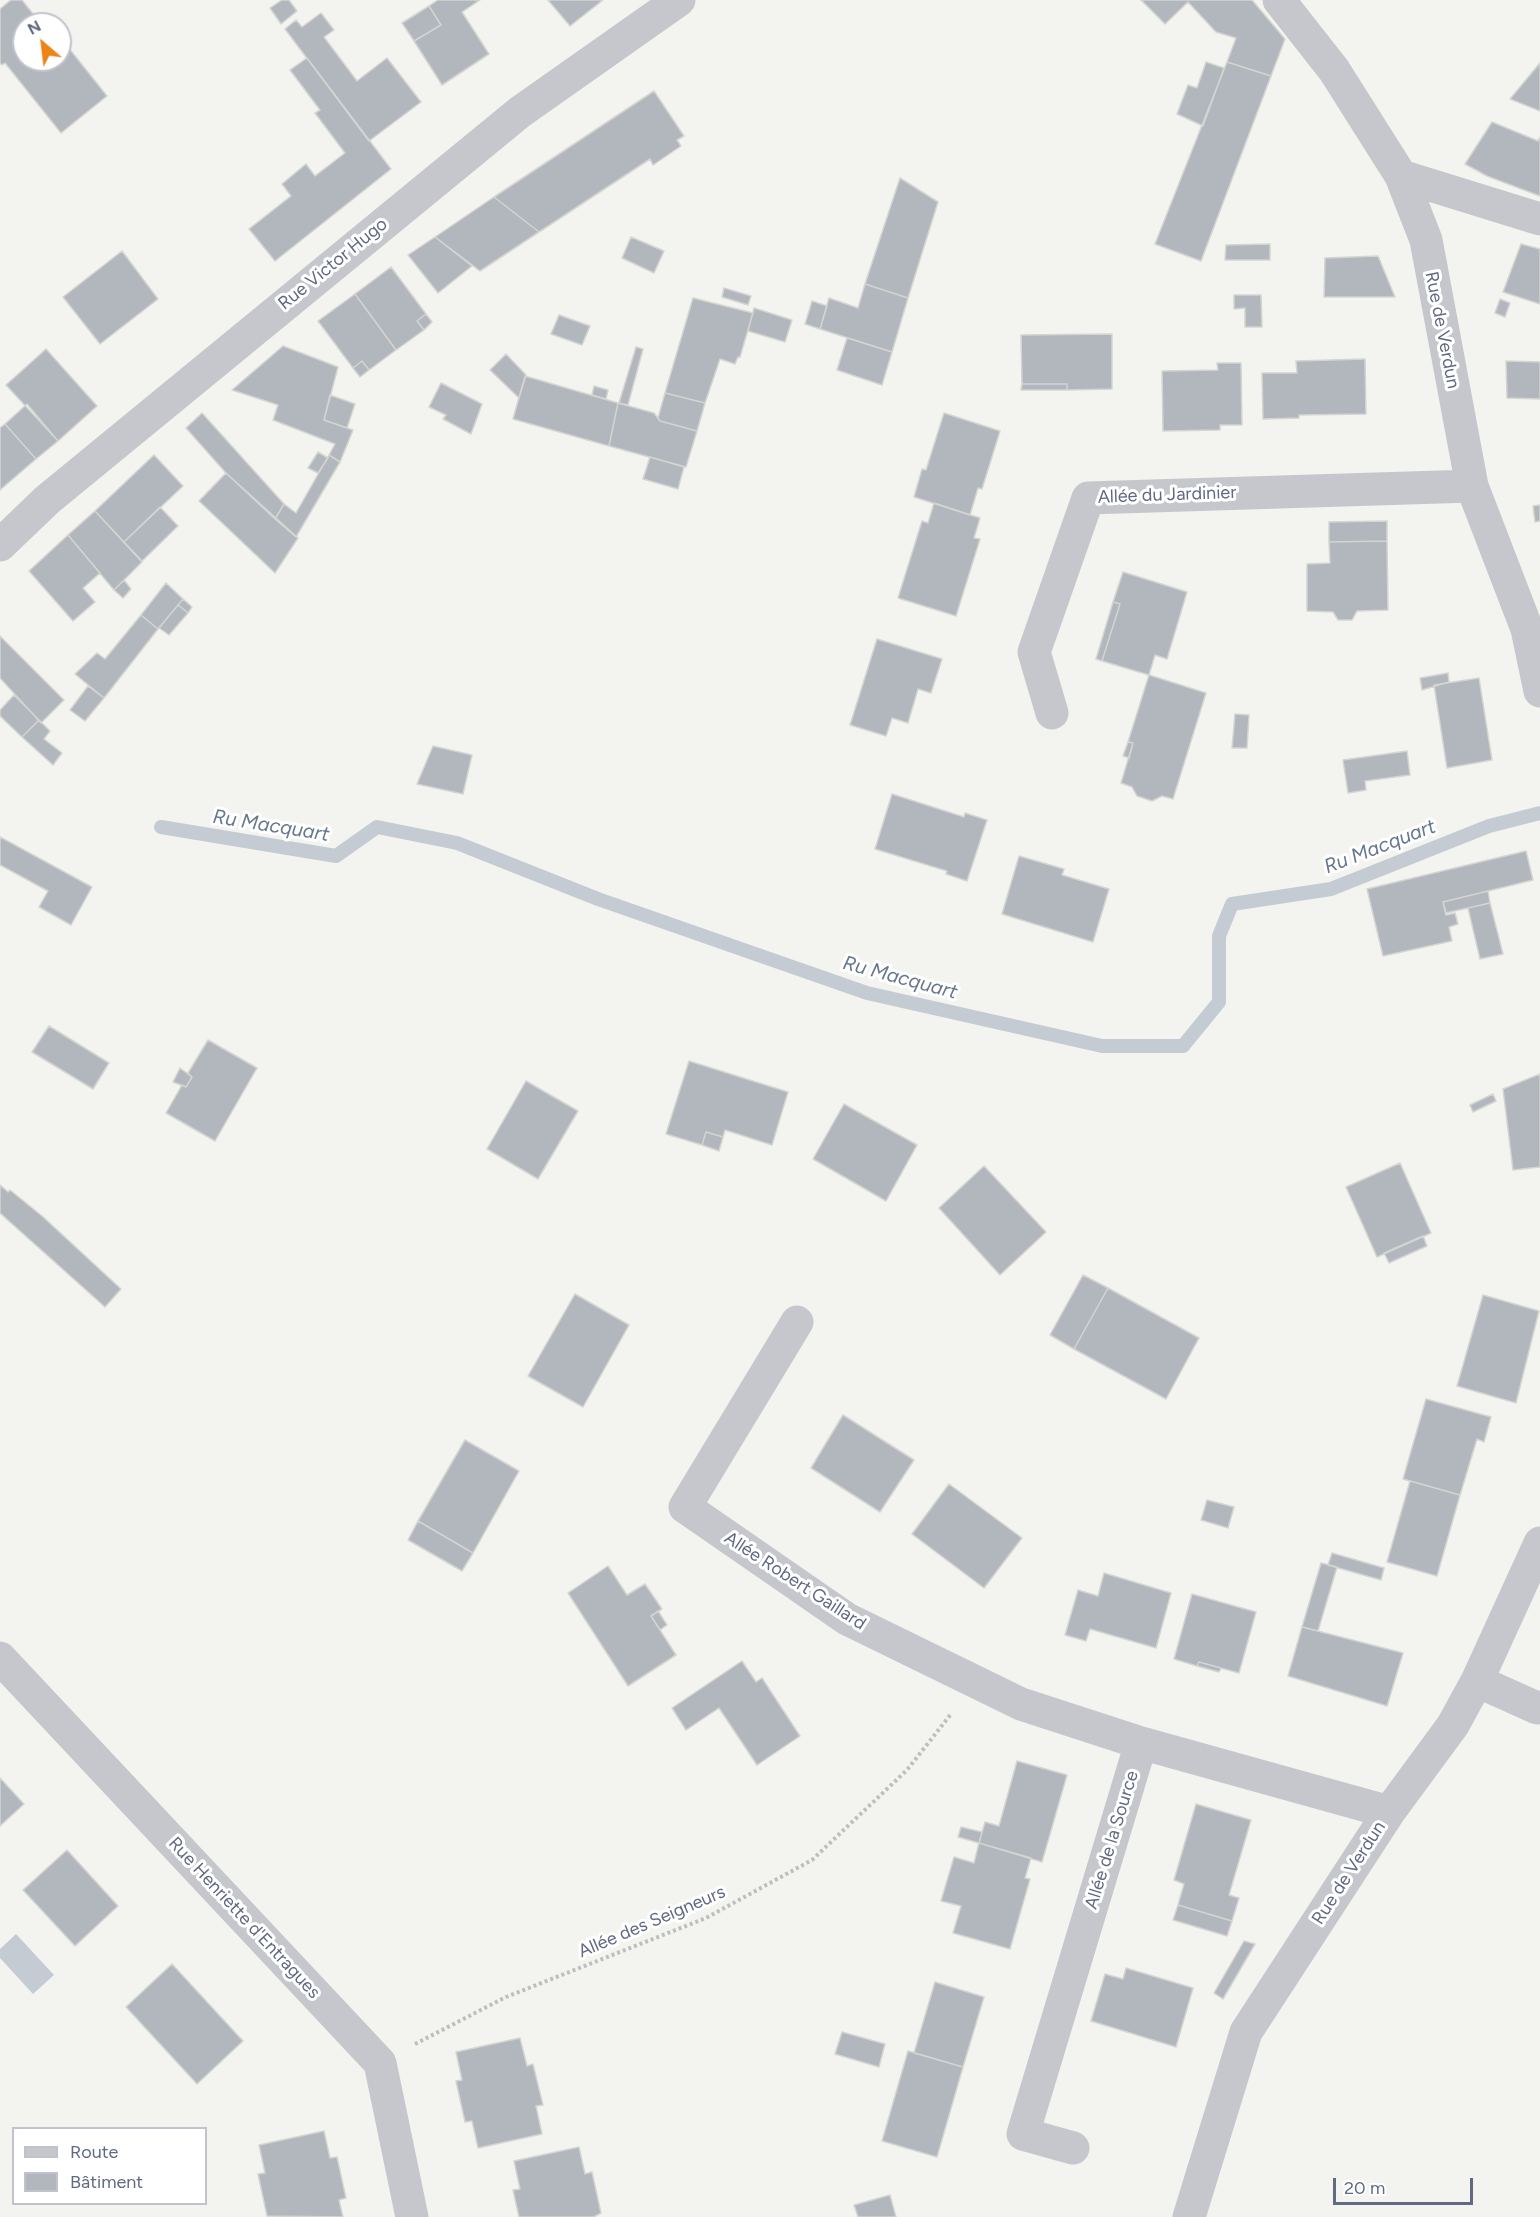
<!DOCTYPE html>
<meta charset="utf-8">
<style>
body{margin:0}
#map{position:relative;width:1540px;height:2217px;overflow:hidden;background:#f3f4ef;font-family:Figtree,sans-serif}
canvas{display:block}
.legend{position:absolute;left:12px;top:2127px;width:195px;height:78px;box-sizing:border-box;background:#fff;border:2px solid #c0c3cd;margin:0;padding:8px 10px;list-style:none;font-size:18px;color:#616a82}
.legend li{display:flex;align-items:center;gap:12px;height:30px}
.legend b{width:30px;border:2px solid #c0c3cd}
.north{position:absolute;left:12px;top:12px;width:60px;height:60px;box-sizing:border-box;background:#fff;border:2px solid #c0c3cd;border-radius:50%;rotate:332deg;font-size:16px;font-weight:700;line-height:24px;text-align:center;color:#616a82}
.north::after{content:'';display:block;margin:auto;width:21px;height:27px;background:#ec8417;clip-path:polygon(50% 0,100% 100%,50% 72%,0 100%)}
.scale{position:absolute;left:1333px;top:2178px;width:140px;height:27px;box-sizing:border-box;border:3px solid #616a82;border-top:0;padding-left:8px;font-size:18px;line-height:21px;white-space:nowrap;color:#616a82;-webkit-text-stroke:4px #fff;paint-order:stroke}
</style>
<div id="map">
<canvas width="1540" height="2217"></canvas>
<ul class="legend">
<li><b style="height:8px;background:#c6c7cc"></b>Route</li>
<li><b style="height:16px;background:#b2b6bd"></b>Bâtiment</li>
</ul>
<div class="north">N</div>
<div class="scale">20 m</div>
</div>
<script>
const ctx = document.querySelector('canvas').getContext('2d');
ctx.lineJoin = 'round';
function fill(path, color) {
  ctx.fillStyle = color;
  ctx.fill(path, 'evenodd');
}
function strokePath(path, color, width, dash) {
  ctx.strokeStyle = color;
  ctx.lineWidth = width;
  ctx.lineCap = dash ? 'butt' : 'round';
  ctx.setLineDash(dash || []);
  ctx.stroke(path);
}
function label(font, color, halo, rows, align = 'center') {
  ctx.font = font + ' Figtree,sans-serif';
  ctx.lineWidth = 6;
  ctx.setLineDash([]);
  ctx.textBaseline = 'middle';
  ctx.strokeStyle = halo;
  ctx.fillStyle = color;
  for (const [text, x, y, turn = 0] of rows) {
    ctx.save();
    ctx.translate(x, y);
    ctx.rotate((+turn || 0) * Math.PI / 180);
    ctx.textAlign = isNaN(turn) ? turn : align;
    if (halo) ctx.strokeText(text, 0, 0);
    ctx.fillText(text, 0, 0);
    ctx.restore();
  }
}
fill(new Path2D(`
 M16 1934 54 1975 33 1994 0 1958V1949Z`), '#c5cbd3');
strokePath(new Path2D(`
 M161 827 336 856 377 827 457 843 598 899 867 993 1102 1046H1183L1219 1002V936L1232 904 1331 889 1489 826 1540 813`), '#c5cbd3', 14);
const building = new Path2D(`
 M11 0H22L41 24H24V60H60V37L107 96 61 133 5 63 2 65 0 63V9Z
 M282 0H289L297 11 281 24 270 8Z
 M438 0H480L462 12 489 54 442 85 414 41 441 25 429 6Z
 M548 0H603L570 26Z
 M1141 0H1252L1285 39 1271 76 1227 62 1236 38 1216 32 1188 2 1165 24Z
 M429 6 441 25 414 41 402 23Z
 M321 13 334 30 324 37 357 81 387 58 421 102 369 141 285 29 296 20 302 27Z
 M307 58 391 169 275 261 249 229 291 196 282 184 306 164 315 176 345 153 315 113 320 110 290 70Z
 M1206 62 1224 68 1203 126 1177 114 1188 85 1197 88Z
 M1227 62 1271 76 1201 261 1155 244Z
 M1540 63V111L1510 99Z
 M654 91 684 136 677 140 681 146 653 165 650 159 539 232 494 197Z
 M1492 122 1538 141 1540 137V196L1487 176 1465 164Z
 M900 178 938 202 908 298 865 284Z
 M494 197 539 232 480 271 435 237Z
 M435 237 472 266 438 293 408 255Z
 M631 237 664 251 654 273 622 258Z
 M1270 244V260H1225L1226 245Z
 M1521 244 1540 249V304L1503 292Z
 M122 251 158 299 100 344 63 297Z
 M1378 256 1395 297H1324L1325 258Z
 M391 267 426 314 417 321 424 330 396 350 355 294Z
 M865 284 908 298 892 352 820 329 829 298 858 308Z
 M724 288 751 296 748 305 722 297Z
 M355 294 396 350 369 370 362 361 353 368 318 321Z
 M1234 295H1261L1262 327H1245V308L1234 309Z
 M693 298 753 313 740 357H738L735 364 720 359 705 403 665 393Z
 M1500 299 1510 303 1505 317 1495 313Z
 M812 301 827 306 820 329 805 324Z
 M754 308 792 320 785 342 748 331Z
 M426 314 432 322 424 330 417 321Z
 M559 315 590 326 582 345 551 334Z
 M1112 334V389L1067 390V384H1022L1021 335Z
 M847 338 892 352 882 385 837 370Z
 M283 346 338 367 324 420 353 430 340 462 329 455 335 444 273 420 278 405 232 390Z
 M636 347 643 349 628 405 619 403Z
 M46 349 97 406 58 441 6 385Z
 M506 354 526 375 519 398 490 370Z
 M1365 359 1366 414 1299 415V418L1263 419 1262 373H1297L1296 361Z
 M362 361 369 370 360 377 353 368Z
 M1506 361 1540 362V399L1507 398Z
 M1217 363H1241L1242 425H1220V430L1163 431 1162 371 1218 370Z
 M525 376 618 403 609 446 513 419Z
 M441 383 482 404 471 434 443 419 446 415 429 407Z
 M1022 384H1067V390H1021Z
 M594 386 608 390 606 399 592 395Z
 M665 393 705 403 697 431 660 421 658 418Z
 M330 395 355 404 347 428 324 420Z
 M618 403 654 413 660 421 697 431 686 467 609 446Z
 M27 404 58 441 36 459 5 424Z
 M202 413 284 504 275 519 226 473 186 428Z
 M944 413 1000 431 982 489 978 488 970 515 914 497 922 469 926 470Z
 M5 424 36 459 0 490V428Z
 M318 452 328 458 318 473 308 468Z
 M154 455 183 486 124 542 95 511Z
 M329 455 340 462 296 537 275 519 284 504 296 513Z
 M650 457 684 467 678 489 643 479Z
 M226 473 298 538 275 573 199 501Z
 M934 503 980 518 974 538 980 539 956 616 898 598 922 521 928 523Z
 M1540 505V521L1535 522 1533 506Z
 M160 507 178 526 142 561 124 542Z
 M95 511 142 562 114 590 68 535Z
 M1387 521V541L1329 542V522Z
 M68 535 100 573 83 588 95 602 73 621 29 571Z
 M1387 541 1388 610 1357 611 1352 620H1338L1333 612 1307 611V564L1330 563 1329 542Z
 M1123 572 1187 592 1167 659 1155 655 1149 675 1102 661 1120 604 1113 602Z
 M124 580 131 589 123 598 114 590Z
 M166 583 183 599 158 629 141 615Z
 M183 599 192 607 188 613 178 605Z
 M1113 602 1120 604 1102 661 1096 659Z
 M178 605 188 613 169 635 159 628Z
 M141 615 158 629 104 698 75 674 97 653 105 659Z
 M0 636 64 700 41 723 0 678Z
 M877 639 942 659 931 693 918 689 908 723 892 718 886 736 850 725Z
 M1448 673 1449 682 1422 690 1420 678Z
 M1149 675 1206 693 1173 799 1162 796 1152 801 1137 796 1132 787 1121 783 1133 743 1128 742Z
 M1479 678 1492 760 1447 768 1434 685Z
 M88 686 104 698 85 721 70 710Z
 M14 695 39 720 22 737 0 716V710Z
 M1235 714 1249 715 1247 748H1232Z
 M39 720 50 731 44 739 62 753 53 765 22 737Z
 M1128 742 1133 743 1129 758 1123 756Z
 M433 746 472 755 463 794 417 784Z
 M1407 751 1410 775 1365 781 1366 790 1348 793 1343 760Z
 M892 794 964 817 965 813 987 820 967 881 946 874 947 871 875 849Z
 M0 837 92 887 71 925 39 907 48 891 0 865Z
 M1526 851 1533 880 1443 902 1446 915 1455 913 1458 924 1449 927 1452 941 1383 956 1367 889Z
 M1019 856 1064 869 1062 875 1109 889 1093 942 1002 914Z
 M1488 891 1490 903 1446 913 1443 902Z
 M1490 903 1503 954 1480 959 1468 908Z
 M49 1026 109 1063 93 1089 32 1052Z
 M208 1040 257 1068 215 1141 166 1113 182 1085 186 1087 192 1077 188 1073Z
 M689 1061 788 1092 772 1145 725 1130 723 1137 706 1132 702 1145 666 1134Z
 M180 1068 192 1077 186 1087 173 1082Z
 M1540 1074V1167L1513 1170 1503 1089Z
 M526 1081 578 1111 538 1179 487 1149Z
 M1493 1094 1496 1101 1473 1112 1470 1105Z
 M844 1104 917 1145 886 1201 813 1159Z
 M706 1132 723 1137 719 1151 702 1145Z
 M1400 1163 1431 1233 1377 1257 1346 1187Z
 M984 1166 1046 1232 1000 1275 939 1208Z
 M0 1185 8 1192 10 1190 42 1216 121 1289 105 1307 0 1213Z
 M1423 1236 1427 1246 1389 1263 1384 1253Z
 M1083 1275 1108 1288 1074 1349 1050 1335Z
 M1108 1288 1199 1338 1166 1399 1074 1349Z
 M575 1294 629 1325 583 1407 528 1376Z
 M1483 1295 1539 1311 1516 1403 1457 1386Z
 M1426 1399 1491 1417 1484 1442 1477 1439 1460 1495 1403 1479Z
 M843 1415 914 1460 880 1512 811 1468Z
 M465 1440 519 1471 473 1553 418 1521Z
 M1410 1481 1460 1495 1437 1576 1387 1562Z
 M949 1484 1022 1538 984 1588 912 1534Z
 M1207 1500 1234 1507 1228 1528 1201 1520Z
 M418 1521 473 1553 462 1571 408 1540Z
 M1332 1553 1384 1568 1381 1580 1328 1565Z
 M1321 1563 1337 1567 1318 1631 1302 1627Z
 M608 1566 627 1595 645 1584 662 1609 651 1616 676 1655 628 1686 568 1593Z
 M1104 1573 1171 1593 1156 1648 1090 1629 1086 1641 1065 1635 1078 1590 1098 1596Z
 M1192 1594 1256 1612 1239 1673 1199 1662 1197 1666 1174 1659Z
 M658 1611 667 1625 660 1630 651 1616Z
 M1302 1627 1403 1653 1387 1706 1288 1676Z
 M742 1661 756 1682 762 1678 800 1736 757 1765 719 1708 686 1730 672 1708Z
 M1199 1662 1221 1668 1219 1672 1197 1666Z
 M1017 1761 1067 1775 1042 1862 979 1843 985 1822 999 1826Z
 M0 1778 24 1804 0 1826Z
 M1196 1804 1251 1820 1229 1895 1239 1898 1232 1921 1178 1905 1184 1884 1174 1880Z
 M961 1827 982 1832 979 1843 958 1837Z
 M979 1843 1031 1858 1025 1878 1030 1879 1010 1949 953 1933 961 1906 941 1901 954 1857 974 1863Z
 M67 1850 118 1906 75 1946 23 1890Z
 M1178 1905 1232 1921 1227 1936 1173 1920Z
 M1244 1941 1255 1944 1223 1999 1214 1993Z
 M172 1964 243 2041 197 2084 126 2007Z
 M1126 1968 1193 1988 1176 2047 1091 2021 1105 1974 1123 1979Z
 M935 1982 984 1997 963 2067 914 2053Z
 M842 2032 885 2044 879 2067 835 2054Z
 M520 2038 527 2066 533 2064 543 2105 536 2106 542 2134 478 2148 472 2121 465 2122 456 2081 462 2080 456 2052Z
 M908 2051 963 2067 937 2157 882 2141Z
 M324 2131 330 2158 337 2157 346 2198 339 2200 343 2217 267 2216 258 2174 265 2173 259 2145Z
 M579 2147 585 2174 592 2172 601 2213 594 2217H519L513 2190 520 2189 514 2161Z
 M890 2195 896 2217H858L854 2205Z`);
fill(building, '#b2b6bd');
strokePath(building, '#d4d5d2', 1.5);
strokePath(new Path2D(`
 M415 2044 506 1997 706 1918 812 1860 907 1770 951 1714`), '#bdbec0', 4, [3, 3]);
strokePath(new Path2D(`
 M1279 0 1334 70 1401 176 1426 240 1472 486 1527 629 1540 691
 M1401 176 1540 219
 M0 545 47 500 520 112 679 0
 M1052 713 1034 652 1088 498 1472 486
 M797 1322 685 1507 847 1619 1021 1704 1141 1743
 M0 1658 380 2063 412 2217
 M1477 1681 1537 1708 1540 1707
 M1073 2148 1023 2134 1141 1743 1389 1812
 M1189 2217 1246 2032 1389 1812 1453 1725 1477 1681 1540 1543`), '#c6c7cc', 33);
label('18px', '#616a82', '#fff', [
 ["Rue Victor Hugo",333,264,-39],
 ["Rue de Verdun",1442,330,79],
 ["Allée du Jardinier",1167,495,-2],
 ["Allée Robert Gaillard",795,1581,33],
 ["Allée de la Source",1112,1840,-73],
 ["Rue de Verdun",1349,1873,-57],
 ["Rue Henriette d'Entragues",244,1918,47],
 ["Allée des Seigneurs",652,1922,-23]
]);
label('italic 20px', '#66788e', '#fff', [
 ["Ru Macquart",271,826,9],
 ["Ru Macquart",1380,847,-21],
 ["Ru Macquart",900,978,15]
]);
</script>
